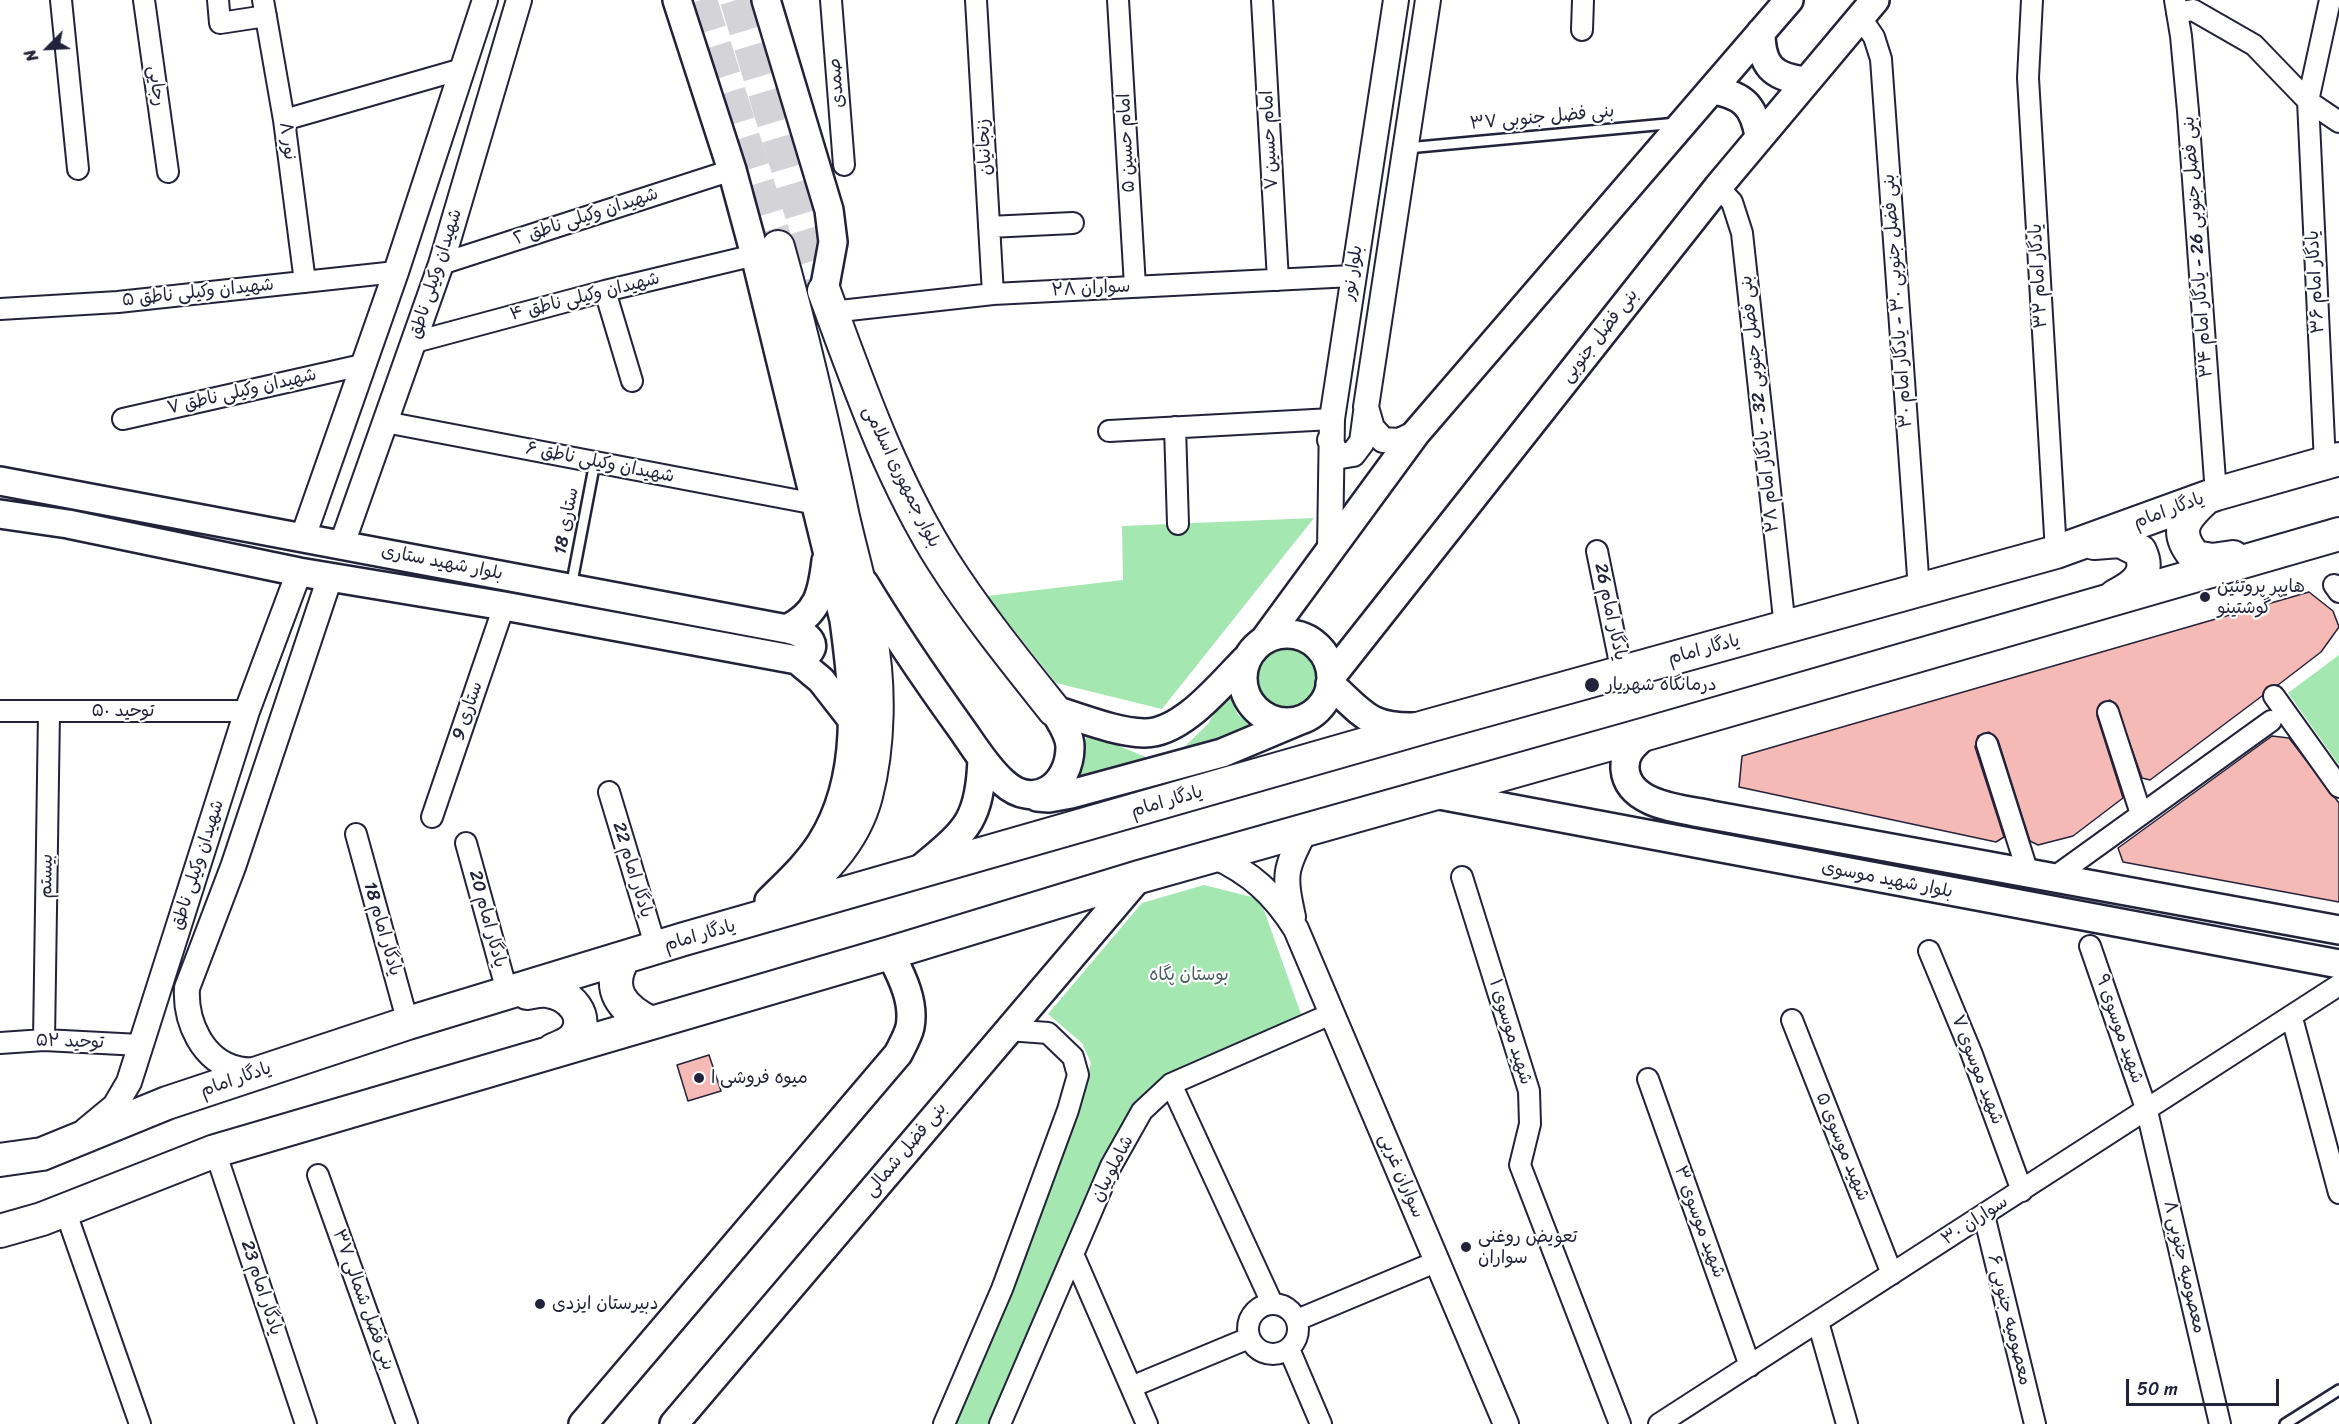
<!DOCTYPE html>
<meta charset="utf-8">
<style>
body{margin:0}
#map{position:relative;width:2339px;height:1424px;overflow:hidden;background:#fff;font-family:Sriracha,sans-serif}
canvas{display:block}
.north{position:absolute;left:18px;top:18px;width:60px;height:60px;-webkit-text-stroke:4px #fff;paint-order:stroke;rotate:246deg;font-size:16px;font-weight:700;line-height:24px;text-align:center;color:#22223b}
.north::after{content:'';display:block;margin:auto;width:21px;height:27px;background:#22223b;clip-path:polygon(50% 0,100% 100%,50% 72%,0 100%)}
.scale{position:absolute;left:2126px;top:1379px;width:153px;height:27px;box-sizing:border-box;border:3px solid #22223b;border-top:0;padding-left:8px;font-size:18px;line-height:21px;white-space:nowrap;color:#22223b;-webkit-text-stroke:4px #fff;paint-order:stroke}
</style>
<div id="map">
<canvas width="2339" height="1424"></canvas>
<div class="north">N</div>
<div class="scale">50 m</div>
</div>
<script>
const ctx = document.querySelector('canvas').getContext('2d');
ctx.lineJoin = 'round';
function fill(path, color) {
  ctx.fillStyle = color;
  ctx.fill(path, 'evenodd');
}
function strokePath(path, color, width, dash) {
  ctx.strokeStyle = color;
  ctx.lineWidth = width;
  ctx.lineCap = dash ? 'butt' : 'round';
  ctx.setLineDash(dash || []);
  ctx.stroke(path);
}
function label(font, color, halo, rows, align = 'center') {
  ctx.font = font + ' Sriracha,"Playpen Sans Arabic",sans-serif';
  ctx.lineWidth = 4.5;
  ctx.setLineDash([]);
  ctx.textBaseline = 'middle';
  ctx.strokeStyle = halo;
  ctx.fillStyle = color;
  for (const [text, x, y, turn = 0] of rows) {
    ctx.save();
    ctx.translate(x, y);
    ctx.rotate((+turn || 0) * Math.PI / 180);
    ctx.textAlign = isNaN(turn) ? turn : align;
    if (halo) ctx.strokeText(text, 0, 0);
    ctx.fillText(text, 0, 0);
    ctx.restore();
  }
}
fill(new Path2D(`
 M1314 518 1162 709 1056 683 987 596 1123 580 1122 526Z
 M1250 677a36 36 0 1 1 72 0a36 36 0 1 1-72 0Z
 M2339 655V765L2288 693Z
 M1227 691 1238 715 1257 728 1180 751 1208 724Z
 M1088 730 1114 744 1151 759 1074 782Z
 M1204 885 1260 899 1301 1014 1162 1077 1135 1104 1088 1189 988 1424H954L1061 1163 1091 1063 1082 1043 1048 1014 1142 903Z`), '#a5e7b0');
const building = new Path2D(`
 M2309 592 2333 611 2339 627 2321 652 2278 685 2267 687 2262 696 2150 780 2142 778 2116 704 2110 700 2100 704 2097 716 2123 798 2073 836 2038 845 2030 841 1998 740 1989 732 1978 736 1975 747 2004 837 1996 842 1739 787 1742 756Z
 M2272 736 2289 738 2339 803V902L2123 862 2118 848Z
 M709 1055 721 1091 688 1101 677 1065Z`);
fill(building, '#f6bab6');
strokePath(building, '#22223b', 1.5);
strokePath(new Path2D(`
 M701 0 778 247
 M736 0 824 291`), '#d3d3d8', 32, [32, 16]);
const service = new Path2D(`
 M1407 148 1677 123
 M571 587 595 462
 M2285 1424 2339 1390`);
const minor = new Path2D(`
 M61 0 78 169
 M144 0 168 172
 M218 0 220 23 266 16
 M263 0 284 120 305 282
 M831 0 844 165
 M976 0 993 294
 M1118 0 1135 286
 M1262 0 1278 280
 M2032 0 2028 78 2056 552
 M2175 0 2181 36 2188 111 2216 494
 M2177 13 2193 10 2254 45 2308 101 2339 122
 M1861 18 1874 37 1881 59 1919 590
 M1582 30 1583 0
 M284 120 462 69
 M1718 187 1732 202 1742 233 1785 628
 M989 227 1073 223
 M441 264 732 170
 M605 291 632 381
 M0 309 118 302 396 272
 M831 312 993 294 1352 276
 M415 342 605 291 755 255
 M123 419 362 365
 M385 422 816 504
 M1175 427 1178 524
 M1109 431 1332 419
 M2325 463 2308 101 2330 0
 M1597 551 1622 673
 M2334 585 2339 592
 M2274 696 2339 787
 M0 711H247
 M2108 712 2141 814
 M1987 744 2028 873
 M609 792 656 948
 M432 817 504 606
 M356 834 408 1023
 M466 843 508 995
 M1462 877 1529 1091 1530 1124 1520 1165 1620 1424
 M2053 878 2271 721
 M2090 946 2147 1111 2220 1424
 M1929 951 1971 1052 2022 1191
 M2292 1018 2339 1193
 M1792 1020 1892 1274
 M44 1040 49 712
 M0 1043 44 1040 140 1045
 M1648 1079 1750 1366
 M1171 1084 1272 1303
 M215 1151 306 1424
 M318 1175 407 1424
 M65 1210 140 1424
 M1984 1215 2035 1424
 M1073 1254 1147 1424
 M1248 1329a25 25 0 1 1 50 0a25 25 0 1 1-50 0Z
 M1297 1320 1438 1261
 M1818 1322 1847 1424
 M1289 1349 1321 1424
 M1131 1387 1249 1338
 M944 1424 1002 1289 1068 1110 1078 1075 1073 1057 1048 1033 1008 1030
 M1000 1424 1111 1166 1142 1111 1171 1084 1331 1014
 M1659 1424 2339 985`);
const tertiary = new Path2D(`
 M1416 433 1399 441 1383 440 1372 428 1366 407 1428 0
 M1330 440 1335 451 1341 456 1353 454 1362 442 1366 412
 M303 537 396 272 485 0
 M342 544 441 264 519 0
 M1330 549 1332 419 1396 0
 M1214 856C1251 873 1274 894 1296 929L1506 1424
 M1293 917C1284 875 1284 870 1305 831
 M262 1071C254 1070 245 1071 238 1069 202 1061 185 1021 187 988L233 867 330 577
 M86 1130 115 1106 129 1082 247 711 299 572`);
const secondary = new Path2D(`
 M677 0 732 170 755 255 844 620C854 694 863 776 821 843 807 865 787 883 769 901
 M766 0 829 210 833 242 824 291
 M1761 32C1761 65 1772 77 1805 81
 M1713 90C1743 95 1754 106 1759 136
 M0 481 787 629C818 613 822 594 826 561
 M0 514 68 524 299 572 504 606 797 660 821 680 853 721
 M864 583C893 631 925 678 958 724 972 743 985 766 1003 782 1034 811 1070 786 1070 747 1070 734 1060 721 1054 710
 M787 629C809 633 824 648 797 660
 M1243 678a44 44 0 1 1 88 0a44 44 0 1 1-88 0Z
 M1265 639 1416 433 1789 0
 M1331 677 1718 187 1875 0
 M1330 684C1363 713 1368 728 1415 727
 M1054 710C1082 718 1114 732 1144 733 1182 734 1221 684 1246 659
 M1646 734C1634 745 1624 752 1625 769 1628 806 1683 809 1711 815L2339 930
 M1434 794 2339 964
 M1037 797 1049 798 1071 794 1222 753 1303 719
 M917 872C965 831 980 824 982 758
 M583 1424 898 1054C902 1046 908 1036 910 1027 915 1001 901 975 890 953
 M674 1424 1139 877`);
const primary = new Path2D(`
 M778 247C803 337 824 427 843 517 852 556 863 594 870 633 880 684 879 746 866 796 854 843 818 877 782 907
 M824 291C858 383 890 477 943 561 976 613 1015 661 1054 710
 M2206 498C2184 518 2173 531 2195 557L2212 560 2233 557
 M2094 543 2120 541 2140 551C2151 574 2135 586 2115 596
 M624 958C605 989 622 1009 651 1023
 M527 993C533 992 541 990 547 991 569 993 592 1017 574 1038 569 1044 560 1047 553 1050
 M0 1160 42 1154 167 1103 408 1023 684 939 1428 726 2056 552 2216 494 2339 459
 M0 1231 42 1219 215 1151 890 953 1139 877 1646 734 2339 534`);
strokePath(service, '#22223b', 14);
strokePath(minor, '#22223b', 24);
strokePath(tertiary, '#22223b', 28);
strokePath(secondary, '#22223b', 32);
strokePath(primary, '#22223b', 36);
strokePath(service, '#fff', 9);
strokePath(minor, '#fff', 20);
strokePath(tertiary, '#fff', 24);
strokePath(secondary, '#fff', 27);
strokePath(primary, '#fff', 32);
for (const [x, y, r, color] of [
 [2205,597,6,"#22223b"],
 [1592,685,8,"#22223b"],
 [699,1078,6,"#22223b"],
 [1466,1247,6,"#22223b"],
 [540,1304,6,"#22223b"]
]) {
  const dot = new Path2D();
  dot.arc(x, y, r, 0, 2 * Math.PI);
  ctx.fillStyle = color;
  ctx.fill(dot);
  strokePath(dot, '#fff', 2);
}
label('18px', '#22223b', '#fff', [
 ["صمدی",837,83,-95],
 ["رجایی",156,86,82],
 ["بنی فضل جنوبی ۳۷",1542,118,-5],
 ["امام حسین ۷",1270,140,-93],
 ["نور ۸",287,141,82],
 ["امام حسین ۵",1127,143,-93],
 ["زنجانیان",985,147,-93],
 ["شهیدان وکیلی ناطق ٢",586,217,-18],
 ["بنی فضل جنوبی 26 - یادگار امام ۳۴",2198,247,-94],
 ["بلوار نور",1353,273,-81],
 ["شهیدان وکیلی ناطق",436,274,-72],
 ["یادگار امام ۳۲",2039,276,-93],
 ["یادگار امام ۳۶",2316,282,-93],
 ["سواران ۲۸",1091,289,-3],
 ["شهیدان وکیلی ناطق ۵",198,293,-6],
 ["شهیدان وکیلی ناطق ۴",585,297,-14],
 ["بنی فضل جنوبی ۳۰ - یادگار امام ۳۰",1898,301,-94],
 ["بنی فضل جنوبی",1600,336,-52],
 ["شهیدان وکیلی ناطق ۷",242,392,-13],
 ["بنی فضل جنوبی 32 - یادگار امام ۲۸",1760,404,-96],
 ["شهیدان وکیلی ناطق ۶",600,463,11],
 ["بلوار جمهوری اسلامی",901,477,64],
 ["یادگار امام",2169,511,-20],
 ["ستاری 18",567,521,-79],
 ["بلوار شهید ستاری",442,563,11],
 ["یادگار امام 26",1610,612,78],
 ["یادگار امام",1704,650,-15],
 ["توحید ۵۰",123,711],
 ["ستاری 9",468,711,-71],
 ["یادگار امام",1167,802,-16],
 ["شهیدان وکیلی ناطق",198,865,-72],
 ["یادگار امام 22",632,870,73],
 ["بیستم",47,876,-89],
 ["بلوار شهید موسوی",1887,880,11],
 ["یادگار امام 20",487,919,75],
 ["یادگار امام 18",382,929,74],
 ["یادگار امام",700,936,-16],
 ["شهید موسوی ۹",2119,1029,71],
 ["شهید موسوی ۱",1510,1032,73],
 ["توحید ۵۲",70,1042,2],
 ["شهید موسوی ۷",1977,1070,69],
 ["یادگار امام",236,1080,-19],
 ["شهید موسوی ۵",1842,1147,68],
 ["بنی فضل شمالی",906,1150,-50],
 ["شاملوییان",1113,1169,-63],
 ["سواران غربی",1401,1176,67],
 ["سواران ۳۰",1975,1221,-33],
 ["شهید موسوی ۳",1699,1222,70],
 ["معصومیه جنوبی ۸",2184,1267,77],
 ["یادگار امام 23",261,1288,72],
 ["بنی فضل شمالی ۳۷",363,1300,70],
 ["معصومیه جنوبی ۶",2009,1320,76]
]);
label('18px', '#22223b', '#fff', [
 ["هایپر پروتئین",2217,587],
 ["گوشتینو",2217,608],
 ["درمانگاه شهریار",1606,685],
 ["میوه فروشی ا",711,1078],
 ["تعویض روغنی",1478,1237],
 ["سواران",1478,1258],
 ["دبیرستان ایزدی",552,1304]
], 'left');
label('18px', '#495d5e', '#fff', [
 ["بوستان پگاه",1189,975]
]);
</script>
